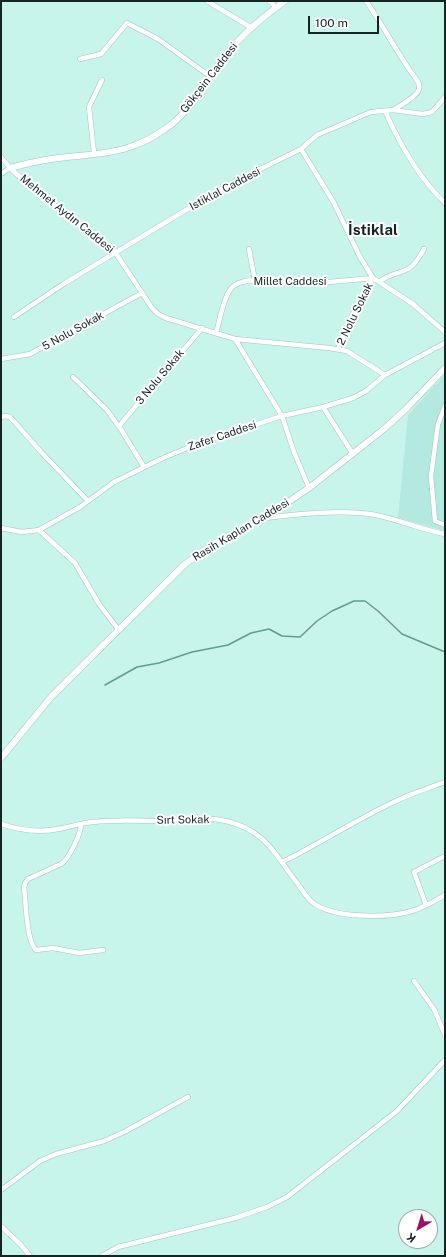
<!DOCTYPE html>
<meta charset="utf-8">
<style>
body{margin:0}
#map{position:relative;width:446px;height:1257px;overflow:hidden;background:#c8f5eb;font-family:"Public Sans",sans-serif}
canvas{display:block}
.frame{position:absolute;inset:0;border:2px solid #142522;pointer-events:none}
.north{position:absolute;left:398px;top:1209px;width:40px;height:40px;box-sizing:border-box;background:#fff;border:1px solid #a1a8a7;border-radius:50%;rotate:218deg;font-size:11px;font-weight:700;line-height:16px;text-align:center;color:#142522}
.north::after{content:'';display:block;margin:auto;width:14px;height:18px;background:#981368;clip-path:polygon(50% 0,100% 100%,50% 72%,0 100%)}
.scale{position:absolute;left:308px;top:16px;width:71px;height:18px;box-sizing:border-box;border:2px solid #142522;border-top:0;padding-left:5px;font-size:12px;line-height:14px;white-space:nowrap;color:#142522;-webkit-text-stroke:3px #fff;paint-order:stroke}
</style>
<div id="map">
<canvas width="446" height="1257"></canvas>
<div class="frame"></div>
<div class="north">K</div>
<div class="scale">100 m</div>
</div>
<script>
const ctx = document.querySelector('canvas').getContext('2d');
ctx.lineJoin = 'round';
function fill(path, color) {
  ctx.fillStyle = color;
  ctx.fill(path, 'evenodd');
}
function strokePath(path, color, width, dash) {
  ctx.strokeStyle = color;
  ctx.lineWidth = width;
  ctx.lineCap = dash ? 'butt' : 'round';
  ctx.setLineDash(dash || []);
  ctx.stroke(path);
}
function label(font, color, halo, rows, align = 'center') {
  ctx.font = font + ' "Public Sans",sans-serif';
  ctx.lineWidth = 4;
  ctx.setLineDash([]);
  ctx.textBaseline = 'middle';
  ctx.strokeStyle = halo;
  ctx.fillStyle = color;
  for (const [text, x, y, turn = 0] of rows) {
    ctx.save();
    ctx.translate(x, y);
    ctx.rotate((+turn || 0) * Math.PI / 180);
    ctx.textAlign = isNaN(turn) ? turn : align;
    if (halo) ctx.strokeText(text, 0, 0);
    ctx.fillText(text, 0, 0);
    ctx.restore();
  }
}
fill(new Path2D(`
 M445 374V531L398 518 408 415Z`), '#b3e9de');
strokePath(new Path2D(`
 M105 685 137 667 159 663 192 652 228 645 251 633 269 629 282 636 300 637 317 621 332 611 354 601H365L378 611 402 634 445 652`), '#629b90', 1.5);
const minor = new Path2D(`
 M207 1 252 28
 M269 1 276 7
 M366 1C382 24 395 49 411 72 414 77 421 83 419 89 418 96 399 106 393 110
 M80 59 101 54 127 23 158 39 211 77
 M385 111C400 145 418 177 445 203
 M301 149 334 203 360 257 373 278 413 304 445 332
 M94 153 89 107 102 80
 M1 157 10 168 36 192 77 222 115 252 152 308 158 314 166 318 235 339 329 348 347 351 385 375
 M1 174 10 168
 M249 249 255 281
 M379 282C390 272 405 274 413 265 418 260 421 254 424 249
 M14 317 65 283 181 213 230 184 301 149 317 135 371 112 393 110 423 114 432 112 445 97
 M216 333C220 321 224 291 235 285 252 275 275 284 293 284 319 284 346 280 373 278
 M235 339 282 416 294 452 309 488
 M338 349 352 316 373 278
 M1 359 30 354 142 293
 M73 377 107 410 122 431 144 467
 M445 406 438 424 431 476 435 521 445 525
 M323 407 353 454
 M1 417 6 416 10 417 42 453 88 501
 M119 426 202 328
 M266 518C299 514 344 509 376 515 400 520 422 530 445 534
 M1 528 22 532 39 530 80 507 114 482 163 458 202 442 282 416 323 407 353 398 366 391 385 375 445 343
 M39 530 75 563 99 604 118 629
 M1 824C19 830 39 833 58 829 70 827 81 823 93 822 118 819 139 821 163 821 184 820 205 816 226 821 265 830 275 854 297 883 302 889 306 897 312 902 332 919 389 918 412 911 423 908 435 901 445 895
 M81 824C81 834 69 859 61 864L28 879 25 883 24 887C26 902 26 940 36 950L53 948 79 953 103 950
 M282 862C321 843 357 819 396 801 412 793 429 788 445 782
 M426 905 414 872 445 856
 M414 981 434 1009 445 1035
 M1 1190 40 1161 56 1154 104 1141 126 1131 188 1097
 M1 1226 21 1245 30 1256
 M102 1256 118 1247 235 1218 267 1207 287 1197 397 1111 445 1060`);
const tertiary = new Path2D(`
 M10 168C21 165 33 162 45 160 72 155 101 156 127 148 140 144 154 137 165 129 190 113 204 84 221 61 239 37 261 18 285 1
 M1 758 51 697 185 564 215 543 264 518 309 488 384 429 406 409 445 368`);
strokePath(minor, '#9cc7bf', 5.5);
strokePath(tertiary, '#9cc7bf', 7);
strokePath(minor, '#fff', 4.5);
strokePath(tertiary, '#fff', 6);
label('11px', '#142522', '#fff', [
 ["Gökçein Caddesi",209,78,-52],
 ["Istiklal Caddesi",225,189,-28],
 ["Mehmet Aydın Caddesi",67,214,39],
 ["Millet Caddesi",290,282],
 ["2 Nolu Sokak",355,314,-64],
 ["5 Nolu Sokak",73,331,-29],
 ["3 Nolu Sokak",160,377,-50],
 ["Zafer Caddesi",222,436,-19],
 ["Rasih Kaplan Caddesi",241,530,-31],
 ["Sırt Sokak",183,820,-1]
]);
label('bold 15px', '#142522', '#fff', [
 ["İstiklal",373,230]
]);
</script>
